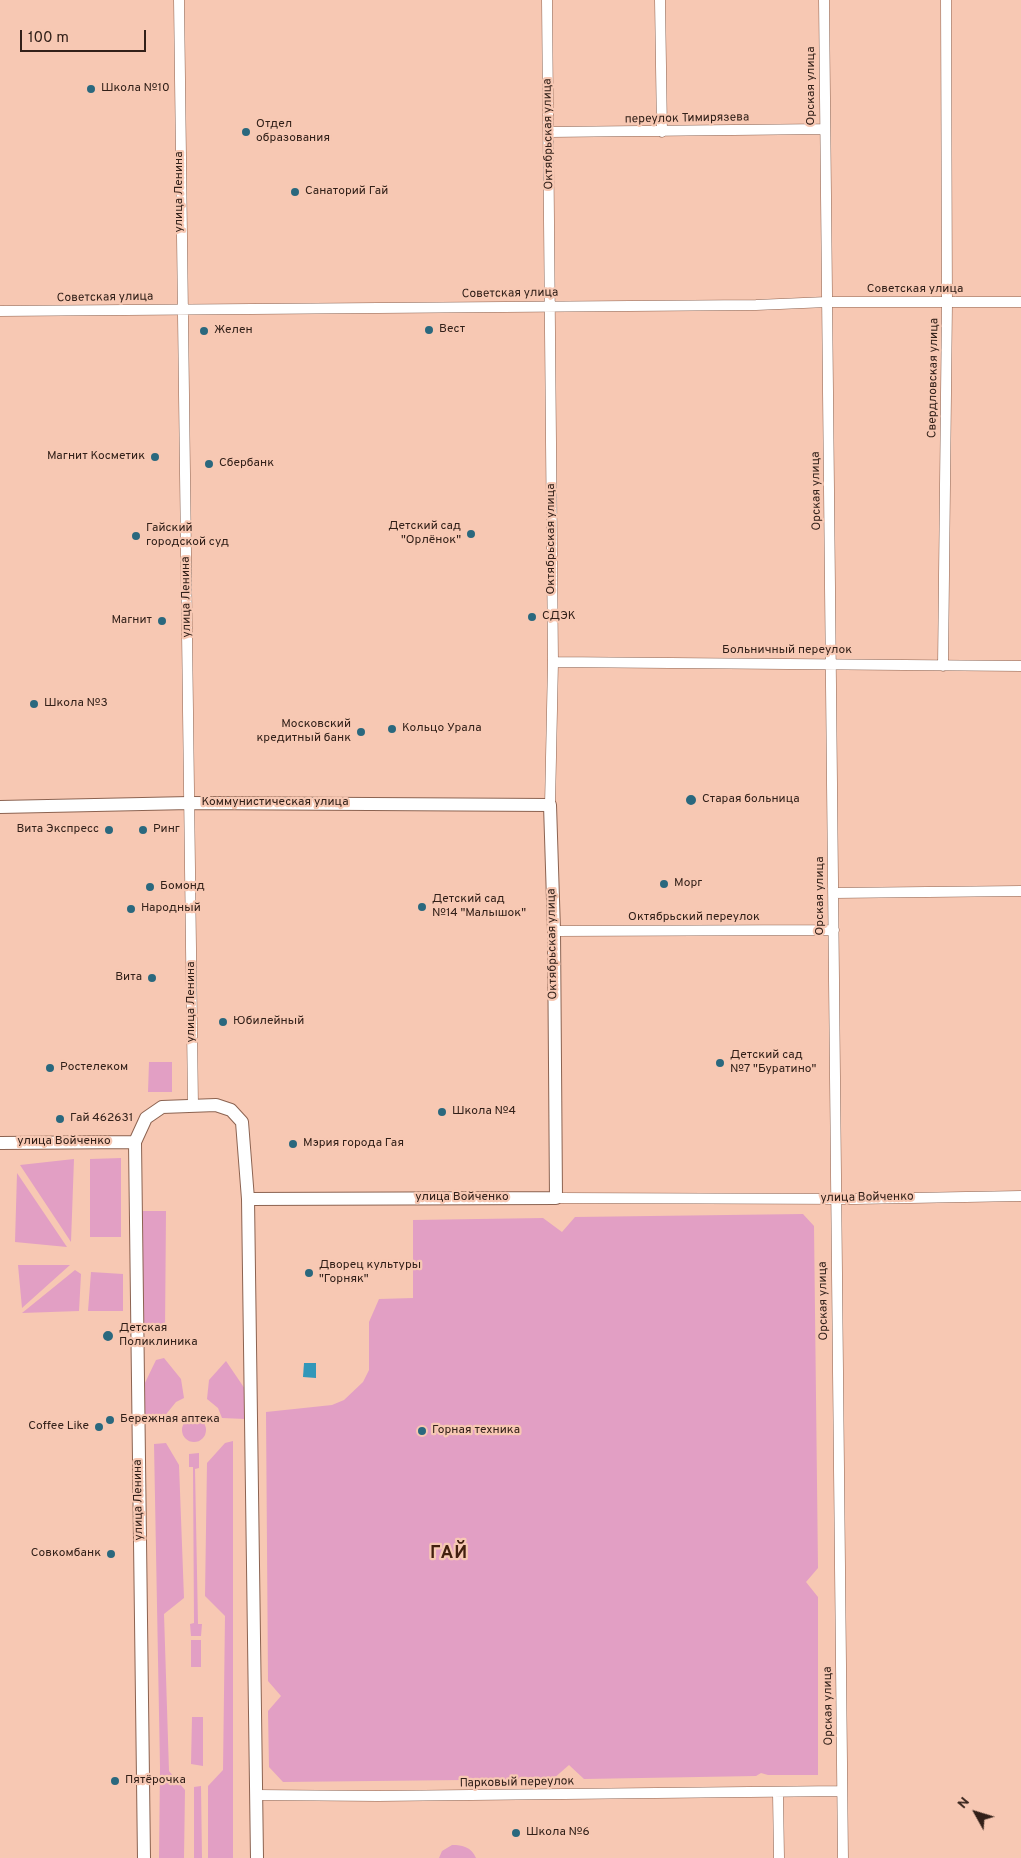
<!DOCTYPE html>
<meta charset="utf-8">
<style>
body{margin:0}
#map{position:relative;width:1021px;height:1858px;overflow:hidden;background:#f7c8b3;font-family:Overpass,sans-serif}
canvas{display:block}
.north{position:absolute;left:951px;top:1788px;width:50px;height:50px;-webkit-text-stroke:4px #f7c8b3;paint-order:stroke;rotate:309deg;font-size:14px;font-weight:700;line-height:20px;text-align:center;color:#322019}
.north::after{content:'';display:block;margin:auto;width:18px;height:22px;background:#322019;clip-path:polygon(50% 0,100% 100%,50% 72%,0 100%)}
.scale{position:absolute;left:20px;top:30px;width:126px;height:22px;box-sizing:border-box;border:2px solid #322019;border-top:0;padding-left:6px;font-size:15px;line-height:18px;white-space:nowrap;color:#322019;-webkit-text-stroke:4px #f7c8b3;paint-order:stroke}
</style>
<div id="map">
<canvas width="1021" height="1858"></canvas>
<div class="north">N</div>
<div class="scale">100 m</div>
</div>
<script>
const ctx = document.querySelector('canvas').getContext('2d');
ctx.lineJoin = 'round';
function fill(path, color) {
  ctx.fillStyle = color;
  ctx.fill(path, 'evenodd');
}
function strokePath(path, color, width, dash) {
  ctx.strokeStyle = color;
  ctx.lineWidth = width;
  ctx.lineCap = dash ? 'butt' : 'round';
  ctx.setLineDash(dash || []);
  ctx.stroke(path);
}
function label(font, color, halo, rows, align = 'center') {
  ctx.font = font + ' Overpass,sans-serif';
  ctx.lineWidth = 4.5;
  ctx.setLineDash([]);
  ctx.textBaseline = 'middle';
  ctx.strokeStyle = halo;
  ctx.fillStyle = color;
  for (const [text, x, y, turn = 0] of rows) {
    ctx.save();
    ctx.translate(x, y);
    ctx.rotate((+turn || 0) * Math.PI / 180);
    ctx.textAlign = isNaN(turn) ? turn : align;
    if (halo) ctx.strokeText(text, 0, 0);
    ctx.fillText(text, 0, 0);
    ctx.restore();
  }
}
fill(new Path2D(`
 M149 1062H172V1092H148Z
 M121 1158V1237H90V1159Z
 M74 1159 71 1242 20 1165Z
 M17 1173 67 1247 15 1242Z
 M142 1211H166L165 1331H143Z
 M803 1214 814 1226 818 1568 806 1582 818 1597V1775H768L761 1773 756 1776 584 1779 569 1765 553 1779 283 1782 269 1767 268 1711 281 1696 268 1681 266 1412 332 1405 344 1400 363 1382 369 1370V1322L379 1299 413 1298V1220L543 1218 562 1232 575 1217Z
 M18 1265H70L22 1308Z
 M75 1270 81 1274 79 1311 22 1313Z
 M91 1272 123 1274V1311H88Z
 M164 1358 181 1379 184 1398 176 1402 163 1418 143 1417 142 1389 156 1360Z
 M226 1361 245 1389V1419L222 1418 218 1408 207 1399 209 1380Z
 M182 1430a12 12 0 1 1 24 0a12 12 0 1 1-24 0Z
 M233 1441V1858H208V1786L223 1770 225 1616 205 1596 207 1463 225 1443Z
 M166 1443 179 1465 184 1598 164 1614 169 1771 185 1790 184 1858H159L160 1767 154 1444Z
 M199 1453V1468L195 1469 198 1624H202L201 1636H191L190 1624 194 1623 193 1467H189V1454Z
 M191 1640H201V1667H191Z
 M192 1717H203V1766L191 1764Z
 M201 1786 202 1858H194V1787Z
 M452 1845C463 1845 471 1847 476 1858H439L442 1851Z`), '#e29fc4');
fill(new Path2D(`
 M304 1363H316V1378L303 1377Z`), '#3297b9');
const minor = new Path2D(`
 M179 0 193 1105
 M547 0 553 662 550 805
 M660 0 662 132
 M824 0 843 1858
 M549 132 825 129
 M0 311 756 305 827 302H1021
 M553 662 1021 666
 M943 666 947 303 946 0
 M834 893 1021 891
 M554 931 834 930
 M556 1198 855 1199 1021 1196
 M778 1793 779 1858
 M256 1795 378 1796 842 1791`);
const major = new Path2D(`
 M0 807 190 803 550 805 554 931 556 1198 248 1199
 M135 1142 144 1858
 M0 1143 135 1142 146 1118 162 1107 216 1105 231 1110 242 1122 248 1199 257 1858`);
strokePath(minor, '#8c6351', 11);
strokePath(major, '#8c6351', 14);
strokePath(minor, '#fff', 10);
strokePath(major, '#fff', 12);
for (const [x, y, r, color] of [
 [91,89,5,"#2a687e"],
 [246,132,5,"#2a687e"],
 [295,192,5,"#2a687e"],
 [429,330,5,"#2a687e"],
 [204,331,5,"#2a687e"],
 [155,457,5,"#2a687e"],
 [209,464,5,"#2a687e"],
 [471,534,5,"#2a687e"],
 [136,536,5,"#2a687e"],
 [532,617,5,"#2a687e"],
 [162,621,5,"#2a687e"],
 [34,704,5,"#2a687e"],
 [392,729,5,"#2a687e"],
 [361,732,5,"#2a687e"],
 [691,800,6,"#2a687e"],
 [109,830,5,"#2a687e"],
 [143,830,5,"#2a687e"],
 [664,884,5,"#2a687e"],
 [150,887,5,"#2a687e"],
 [422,907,5,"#2a687e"],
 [131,909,5,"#2a687e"],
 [152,978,5,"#2a687e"],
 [223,1022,5,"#2a687e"],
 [720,1063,5,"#2a687e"],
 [50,1068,5,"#2a687e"],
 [442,1112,5,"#2a687e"],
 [60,1119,5,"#2a687e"],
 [293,1144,5,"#2a687e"],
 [309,1273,5,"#2a687e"],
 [108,1336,6,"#2a687e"],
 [110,1420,5,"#2a687e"],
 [99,1427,5,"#2a687e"],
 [422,1431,5,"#2a687e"],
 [111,1554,5,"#2a687e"],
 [115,1781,5,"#2a687e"],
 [516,1833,5,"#2a687e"]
]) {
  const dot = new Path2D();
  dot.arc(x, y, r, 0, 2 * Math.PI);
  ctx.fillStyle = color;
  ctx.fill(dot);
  strokePath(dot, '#f7c8b3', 2);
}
label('12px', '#322019', '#f7c8b3', [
 ["Орская улица",812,86,-90],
 ["переулок Тимирязева",687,119,-1],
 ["Октябрьская улица",549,134,-91],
 ["улица Ленина",180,192,-90],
 ["Советская улица",915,290],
 ["Советская улица",510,294,-1],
 ["Советская улица",105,298,-1],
 ["Свердловская улица",934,378,-89],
 ["Орская улица",817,491,-91],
 ["Октябрьская улица",552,539,-90],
 ["улица Ленина",187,597,-91],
 ["Больничный переулок",787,651],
 ["Коммунистическая улица",275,803],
 ["Орская улица",821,896,-90],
 ["Октябрьский переулок",694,918],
 ["Октябрьская улица",553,944,-91],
 ["улица Ленина",192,1002,-90],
 ["улица Войченко",64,1142],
 ["улица Войченко",462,1198],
 ["улица Войченко",867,1198,-1],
 ["Орская улица",824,1301,-91],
 ["улица Ленина",139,1500,-91],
 ["Орская улица",829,1706,-91],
 ["Парковый переулок",517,1783,-1]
]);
label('12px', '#322019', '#f7c8b3', [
 ["Школа №10",101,89],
 ["Отдел",256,125],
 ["образования",256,139],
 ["Санаторий Гай",305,192],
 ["Вест",439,330],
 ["Желен",214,331],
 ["Магнит Косметик",145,457,"right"],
 ["Сбербанк",219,464],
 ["Детский сад",461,527,"right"],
 ["\"Орлёнок\"",461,541,"right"],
 ["Гайский",146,529],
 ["городской суд",146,543],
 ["СДЭК",542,617],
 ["Магнит",152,621,"right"],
 ["Школа №3",44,704],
 ["Московский",351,725,"right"],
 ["кредитный банк",351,739,"right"],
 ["Кольцо Урала",402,729],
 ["Старая больница",702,800],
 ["Вита Экспресс",99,830,"right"],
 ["Ринг",153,830],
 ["Морг",674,884],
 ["Бомонд",160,887],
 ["Детский сад",432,900],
 ["№14 \"Малышок\"",432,914],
 ["Народный",141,909],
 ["Вита",142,978,"right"],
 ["Юбилейный",233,1022],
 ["Детский сад",730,1056],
 ["№7 \"Буратино\"",730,1070],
 ["Ростелеком",60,1068],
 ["Школа №4",452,1112],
 ["Гай 462631",70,1119],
 ["Мэрия города Гая",303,1144],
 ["Дворец культуры",319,1266],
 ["\"Горняк\"",319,1280],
 ["Детская",119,1329],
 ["Поликлиника",119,1343],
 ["Бережная аптека",120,1420],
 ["Coffee Like",89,1427,"right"],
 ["Горная техника",432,1431],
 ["Совкомбанк",101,1554,"right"],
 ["Пятёрочка",125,1781],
 ["Школа №6",526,1833]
], 'left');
ctx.letterSpacing = '1px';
label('bold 18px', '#43200f', '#f7c8b3', [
 ["ГАЙ",449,1554]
]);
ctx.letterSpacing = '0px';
</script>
